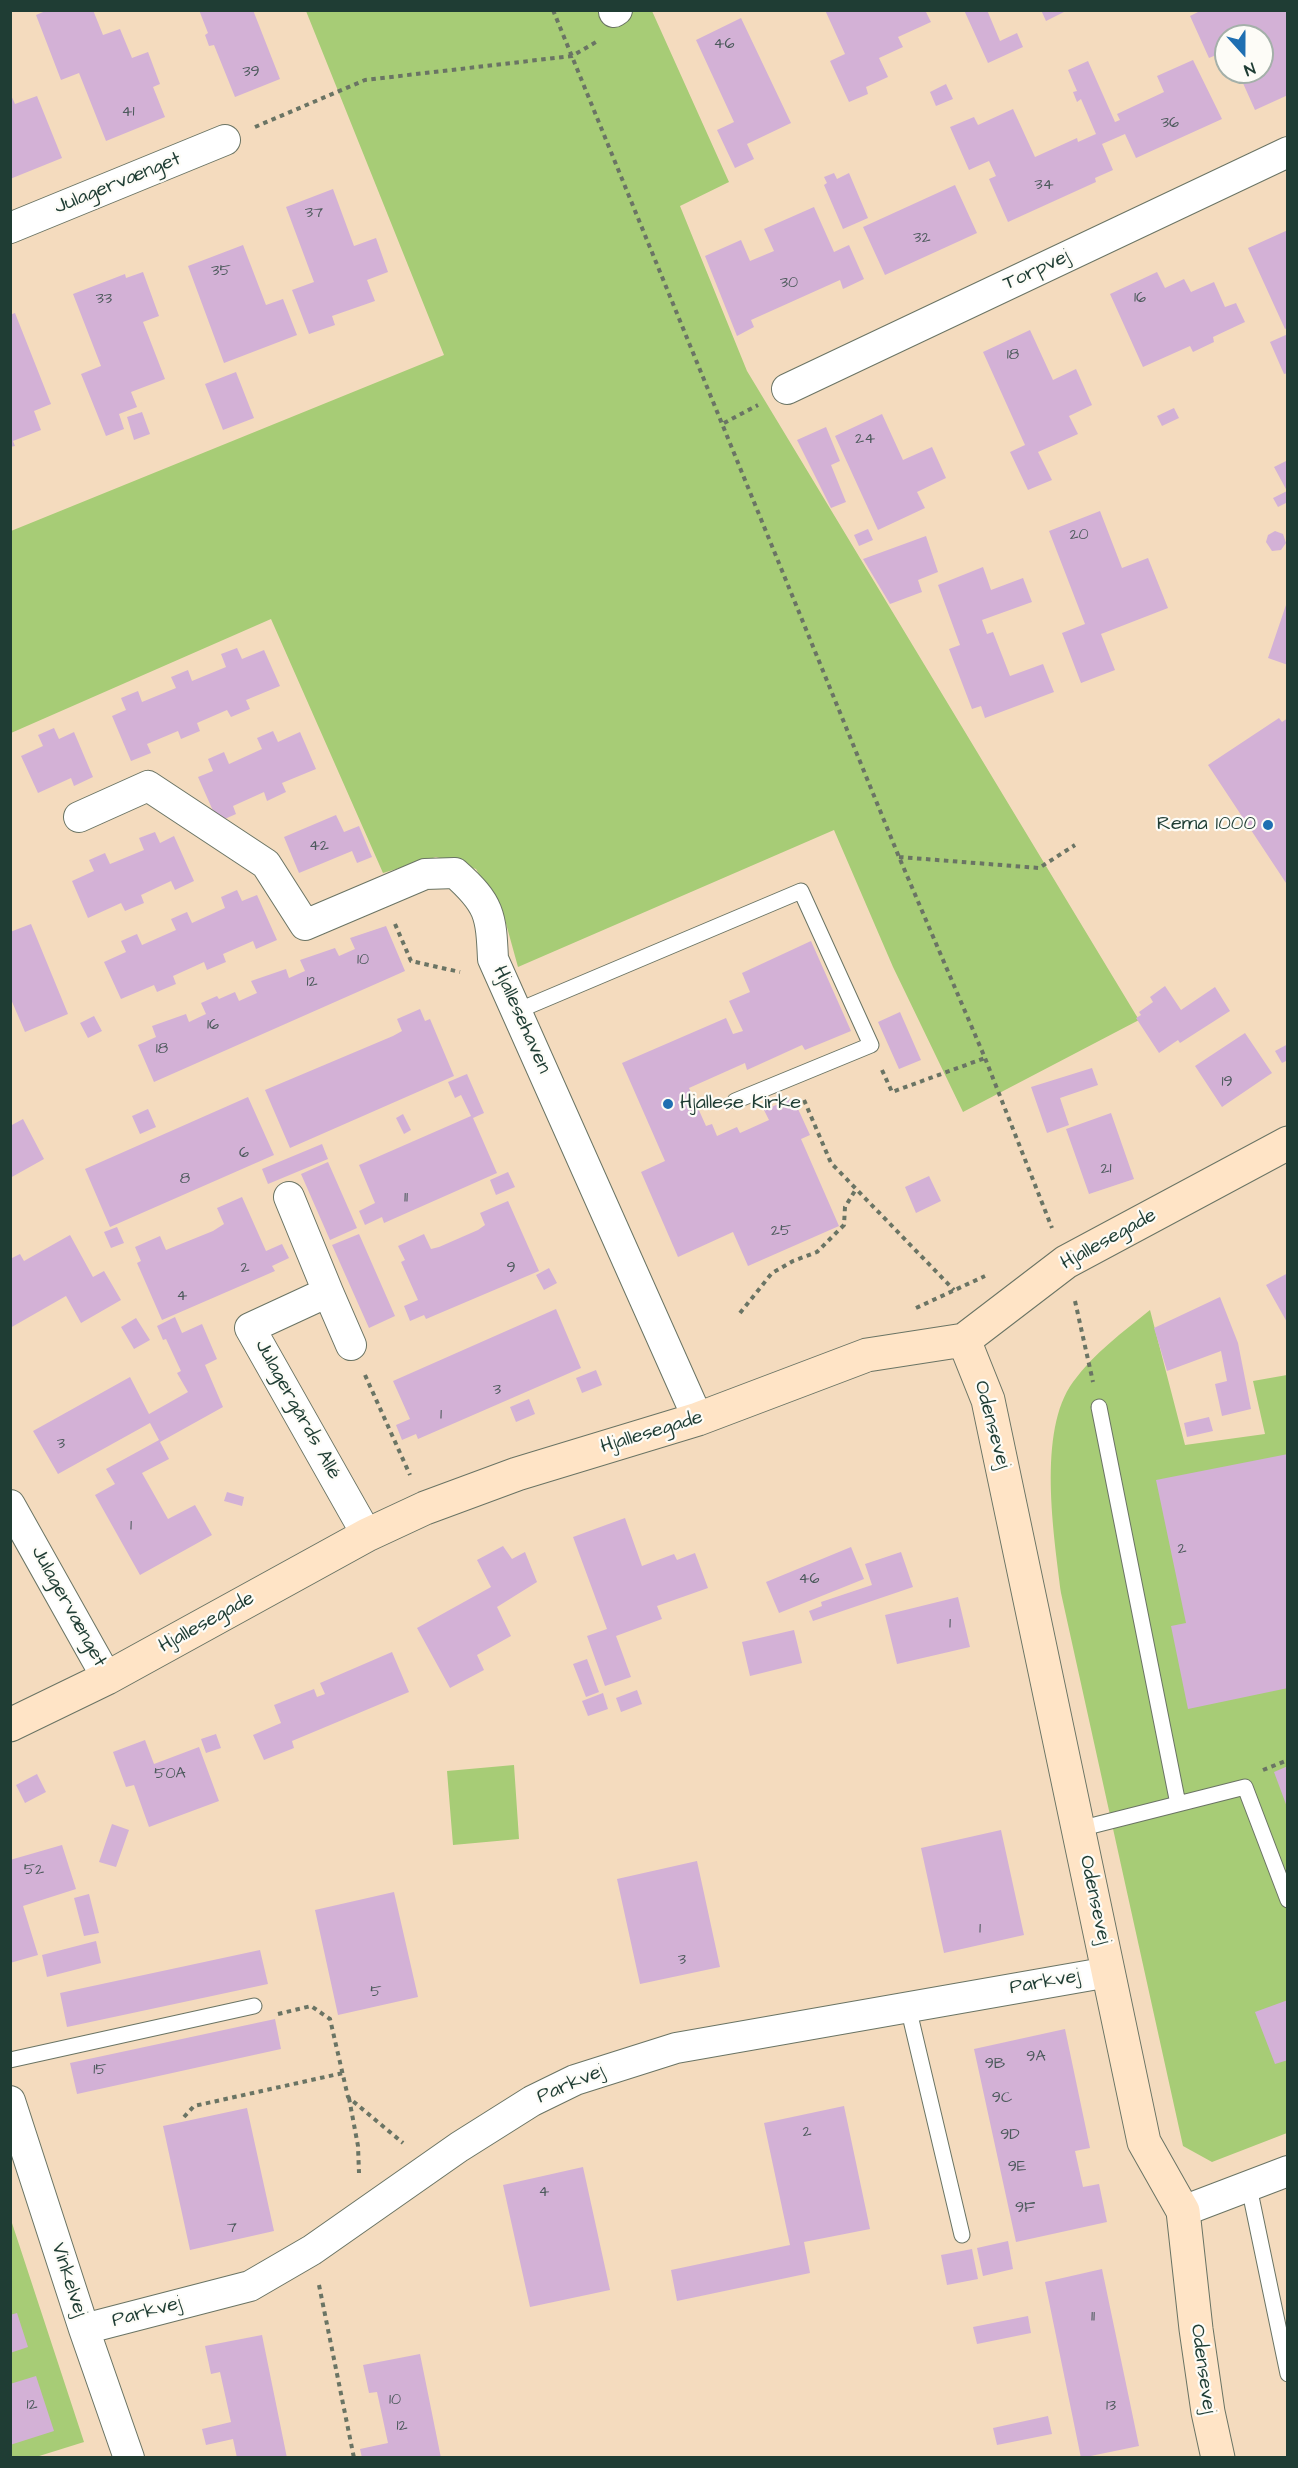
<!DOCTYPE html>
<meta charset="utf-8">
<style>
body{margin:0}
#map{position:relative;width:1298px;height:2468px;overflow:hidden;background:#f4dbbe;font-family:"Architects Daughter",sans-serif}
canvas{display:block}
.frame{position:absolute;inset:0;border:12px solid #1f3d34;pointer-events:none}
.north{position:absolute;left:1214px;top:24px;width:60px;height:60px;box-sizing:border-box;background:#fdfcf7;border:2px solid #a4b0a9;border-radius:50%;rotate:159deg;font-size:16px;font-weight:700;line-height:24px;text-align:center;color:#1f3d34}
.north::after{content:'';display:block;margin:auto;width:21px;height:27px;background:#1f6fb2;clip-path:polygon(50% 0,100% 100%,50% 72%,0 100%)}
</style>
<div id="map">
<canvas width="1298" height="2468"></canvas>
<div class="frame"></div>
<div class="north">N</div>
</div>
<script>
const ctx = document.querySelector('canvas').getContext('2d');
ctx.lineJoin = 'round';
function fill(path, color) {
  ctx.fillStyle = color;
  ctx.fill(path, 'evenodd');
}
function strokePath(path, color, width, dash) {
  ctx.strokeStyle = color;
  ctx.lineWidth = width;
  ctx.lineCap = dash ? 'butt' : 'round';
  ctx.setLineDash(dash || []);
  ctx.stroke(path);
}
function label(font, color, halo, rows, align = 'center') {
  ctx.font = font + ' "Architects Daughter",sans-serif';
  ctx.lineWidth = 4.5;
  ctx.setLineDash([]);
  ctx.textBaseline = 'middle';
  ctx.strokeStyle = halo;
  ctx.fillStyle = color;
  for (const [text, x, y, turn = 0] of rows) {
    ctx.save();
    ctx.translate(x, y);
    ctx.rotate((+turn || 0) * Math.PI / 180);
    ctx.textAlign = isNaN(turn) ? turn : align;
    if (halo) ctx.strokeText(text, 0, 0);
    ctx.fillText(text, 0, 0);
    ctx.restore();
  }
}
fill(new Path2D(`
 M306 11H652L729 182 680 206 747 371 1139 1020 963 1112 893 967 834 830 518 967 505 920 476 869 436 857 383 873 271 619 11 733V531L444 355Z
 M1150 1310 1185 1445 1265 1434 1253 1381 1287 1375V2133L1212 2162 1183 2146 1061 1593C1054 1535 1037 1431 1073 1382 1094 1353 1123 1332 1150 1310Z
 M514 1765 519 1839 453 1845 447 1771Z
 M10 2217 84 2442 36 2457H11Z`), '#a7cc76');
fill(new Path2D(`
 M48 10H93L103 35 120 29 132 58 148 52 160 84 153 87 165 117 106 141 79 73 61 80 36 15Z
 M199 10H253L280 79 235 97 214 45 209 46 205 35 208 33Z
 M825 10H925L931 22 898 37 903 47 879 58 888 77 866 87 868 94 849 102 830 61 845 54Z
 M964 10H987L1000 41 1017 33 1023 47 988 63Z
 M1041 10H1068L1046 21Z
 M1202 10H1288V95L1255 110 1238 72H1262V36H1226V51L1209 58 1190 16Z
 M741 18 791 123 747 144 754 159 735 168 717 130 734 122 696 40Z
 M1193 60 1222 119 1136 158 1125 134 1102 144 1113 170 1095 178 1096 182 1008 222 989 179 996 176 989 161 969 170 950 127 974 117 978 125 1013 109 1035 157 1077 138 1078 142 1096 134 1081 99 1077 102 1073 92 1077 91 1068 70 1088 61 1115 122 1120 120 1117 114 1164 92 1157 76Z
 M946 84 953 99 936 106 930 92Z
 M10 93 15 104 37 96 62 158 10 179Z
 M834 173 837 179 849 173 868 218 843 229 824 185 827 183 824 177Z
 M955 185 977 233 885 275 863 227Z
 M333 189 354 246 376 238 388 272 367 280 375 301 332 316 335 325 309 334 292 290 314 282 286 207Z
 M814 207 834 252 849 245 864 279 843 289 840 280 751 320 754 327 737 336 705 256 741 240 750 261 774 251 764 229Z
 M1288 230V327L1285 329 1248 248Z
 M243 245 266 305 283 299 297 335 224 363 188 266Z
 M143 272 159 316 143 322 165 379 131 392 137 407 119 414 124 429 106 436 81 374 101 366 73 294 125 274 126 278Z
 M1157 272 1165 288 1184 279 1191 292 1214 282 1225 307 1236 303 1245 322 1213 337 1214 342 1193 352 1190 346 1143 367 1110 294Z
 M15 313 51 404 34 411 41 430 13 441 15 446 10 447V315Z
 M1030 330 1053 380 1076 369 1092 405 1069 416 1078 434 1038 452 1052 480 1028 490 1010 452 1025 445 983 352Z
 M1288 334V373L1284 374 1270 342Z
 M236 372 254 418 223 430 205 384Z
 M1174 408 1179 418 1162 426 1157 416Z
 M142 412 150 434 134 440 127 417Z
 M882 414 903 460 932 447 946 478 917 492 925 508 878 530 835 436Z
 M826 427 840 461 831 465 846 502 831 508 797 440Z
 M1288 460V502L1278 507 1273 498 1287 491 1274 467Z
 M1100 511 1122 568 1148 558 1168 608 1101 634 1115 670 1081 683 1062 633 1085 624 1049 531Z
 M868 529 873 540 859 546 854 535Z
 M1275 531 1283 534 1286 543 1281 550 1272 551 1266 542 1268 535Z
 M926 536 938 572 918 580 922 592 890 604 863 559Z
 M983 567 991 590 1023 578 1032 602 982 620 987 634 993 632 1010 676 1043 664 1054 692 985 718 981 706 972 709 949 649 960 645 938 585Z
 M1287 602H1288V665L1268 658Z
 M237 648 242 659 264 650 280 686 246 700 250 709 231 717 227 710 197 723 200 731 181 739 178 731 147 744 151 753 131 761 112 716 126 710 121 698 138 691 142 702 176 688 171 677 188 670 192 681 226 667 221 654Z
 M1279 718 1282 722 1288 718V886L1208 765Z
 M54 728 59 739 74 732 93 777 74 786 71 778 38 793 21 756 43 746 38 735Z
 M273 731 278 742 300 732 316 769 282 783 286 792 267 801 264 792 233 806 236 814 218 822 198 777 213 771 208 759 224 752 229 764 262 749 257 738Z
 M336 815 344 832 359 826 372 857 357 863 352 851 299 873 284 837Z
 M155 832 160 843 174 836 194 881 175 890 171 881 141 895 144 903 125 911 121 903 88 918 72 881 94 871 89 860 105 853 110 864 144 850 139 838Z
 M237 890 242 901 257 895 277 940 256 949 253 941 223 954 226 962 207 970 204 962 173 976 176 984 157 992 154 985 121 999 104 962 126 952 121 941 137 934 142 945 176 930 171 919 187 912 192 923 225 908 221 897Z
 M31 924 68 1014 25 1032 10 997V932Z
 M386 926 405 971 154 1082 138 1045 156 1037 152 1026 186 1014 189 1022 206 1014 201 1003 217 996 219 999 235 992 239 1001 257 993 251 981 286 969 289 978 305 971 300 960 335 948 339 956 355 949 350 938Z
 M811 941 851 1031 805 1050 802 1045 747 1070 745 1063 689 1088 706 1126 712 1124 717 1136 737 1127 740 1133 769 1120 764 1110 793 1098 810 1135 801 1139 839 1226 748 1266 733 1232 678 1257 641 1172 665 1161 622 1063 726 1018 733 1034 743 1031 729 1001 750 992 742 973Z
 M1165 986 1181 1010 1215 987 1230 1011 1180 1043 1178 1040 1159 1053 1136 1018 1141 1015 1139 1012 1153 1002 1150 997Z
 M420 1009 425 1021 430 1019 454 1076 290 1148 265 1090 393 1036 402 1031 397 1019Z
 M900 1012 921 1060 899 1069 878 1022Z
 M94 1016 102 1031 88 1038 80 1023Z
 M1245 1033 1272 1073 1222 1107 1195 1066Z
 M1288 1044V1060L1282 1063 1275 1051Z
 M1092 1068 1098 1085 1060 1098 1069 1125 1047 1133 1031 1087Z
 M467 1074 484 1113 473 1118 497 1173 384 1223 382 1217 365 1225 359 1211 375 1203 359 1165 471 1116 461 1095 455 1098 448 1082Z
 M248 1097 274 1155 110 1227 85 1169Z
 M148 1109 156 1127 140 1134 132 1116Z
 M1111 1113 1134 1179 1089 1194 1066 1129Z
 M403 1114 411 1130 404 1134 396 1118Z
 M23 1119 44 1159 10 1178V1126Z
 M322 1144 328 1159 268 1184 262 1169Z
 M328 1162 357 1228 330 1240 301 1174Z
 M508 1172 515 1187 496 1195 490 1180Z
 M929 1176 941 1201 916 1213 905 1187Z
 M242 1197 266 1251 282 1244 289 1258 272 1266 275 1271 162 1320 137 1263 141 1261 135 1247 160 1236 166 1250 213 1231 224 1224 217 1208Z
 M508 1201 539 1271 426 1319 424 1315 410 1321 404 1306 418 1300 401 1262 405 1260 398 1246 424 1234 431 1249 439 1247 478 1230 485 1225 480 1213Z
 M117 1227 124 1243 111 1248 104 1232Z
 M359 1234 395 1316 369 1328 332 1245Z
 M70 1235 93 1277 104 1271 121 1300 81 1323 66 1296 10 1328V1259L20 1254 24 1261Z
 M549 1268 557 1283 544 1290 536 1275Z
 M1288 1273V1324L1266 1285Z
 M1220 1297 1238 1343 1251 1409 1222 1416 1215 1384 1227 1381 1221 1351 1167 1371 1154 1328Z
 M556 1309 581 1368 418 1439 416 1434 402 1440 396 1425 410 1419 393 1381Z
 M175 1317 182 1333 202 1324 217 1359 205 1365 223 1407 160 1442 169 1459 142 1473 168 1519 195 1505 212 1535 140 1575 95 1495 115 1484 106 1469 159 1440 150 1423 58 1474 33 1431 130 1377 149 1414 188 1392 177 1373 181 1371 166 1339 163 1340 157 1326Z
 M136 1318 150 1340 134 1349 121 1327Z
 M596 1370 602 1385 582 1393 576 1378Z
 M529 1399 535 1414 516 1422 510 1407Z
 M1209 1417 1213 1431 1187 1437 1184 1423Z
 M1288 1454V1688L1188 1709 1171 1626 1186 1623 1156 1480Z
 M227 1492 244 1497 242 1506 224 1501Z
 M625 1518 642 1566 674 1554 677 1560 695 1553 708 1588 657 1606 662 1619 616 1636 631 1677 605 1686 587 1636 607 1629 573 1537Z
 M503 1546 512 1559 525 1552 537 1582 497 1607 511 1636 477 1655 484 1670 450 1688 417 1628 491 1587 477 1560Z
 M851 1547 864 1579 779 1613 766 1582Z
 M901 1552 913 1587 813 1621 809 1611 822 1606 821 1602 872 1585 865 1564Z
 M958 1597 970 1647 897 1664 885 1615Z
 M794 1630 802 1663 750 1676 742 1642Z
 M392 1652 409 1692 292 1741 294 1748 264 1760 253 1735 281 1723 274 1705 314 1689 317 1697 325 1694 320 1683Z
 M587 1659 599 1692 586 1697 573 1664Z
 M637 1690 642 1704 621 1712 616 1698Z
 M603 1693 608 1709 588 1716 582 1701Z
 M216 1734 221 1748 206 1753 201 1739Z
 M145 1740 154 1764 199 1747 219 1801 149 1827 134 1785 126 1787 113 1752Z
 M1288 1766V1807H1287L1274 1772Z
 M37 1774 46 1792 25 1803 16 1785Z
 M112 1824 129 1830 116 1867 99 1862Z
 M1001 1830 1024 1935 944 1953 921 1848Z
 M62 1845 76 1889 23 1906 38 1955 10 1963V1860Z
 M697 1861 720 1967 640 1984 617 1879Z
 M394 1892 418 1997 338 2015 315 1910Z
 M89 1894 99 1933 84 1936 74 1898Z
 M96 1941 101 1963 47 1977 42 1955Z
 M260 1950 268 1984 67 2027 60 1993Z
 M1288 2000V2060L1275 2064 1255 2012Z
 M275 2019 281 2049 77 2094 70 2063Z
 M1065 2029 1090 2148 1075 2151 1083 2187 1099 2184 1107 2222 1016 2242 974 2049Z
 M844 2106 870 2229 804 2242 810 2273 677 2301 671 2270 790 2245 764 2123Z
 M247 2108 274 2231 190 2250 163 2126Z
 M583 2167 610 2290 530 2307 503 2185Z
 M1008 2241 1013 2269 983 2276 977 2248Z
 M972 2249 978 2279 947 2285 941 2255Z
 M1102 2269 1139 2446 1081 2458 1045 2282Z
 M17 2313 28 2347 10 2353V2315Z
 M1028 2316 1031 2333 977 2344 973 2327Z
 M262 2335 287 2458H237L233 2439 206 2445 202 2429 231 2422 220 2372 211 2374 205 2346Z
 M420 2354 441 2458H362L360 2449 388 2443 377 2392 369 2393 363 2365Z
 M36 2376 54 2431 10 2445V2384Z
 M1048 2416 1052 2434 997 2445 993 2428Z`), '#d3b1d6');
const lane = new Path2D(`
 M517 1011 801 891 871 1045 735 1101
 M1099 1407 1178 1804
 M1079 1829 1245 1787 1288 1900
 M908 2007 962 2235
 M10 2060 254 2006
 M1249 2187 1288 2374`);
const street = new Path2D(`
 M614 12 617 10
 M10 228 225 140
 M787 389 1288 152
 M79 817 148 786 266 864 305 925 425 874 455 873C490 904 491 915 493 959L698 1419
 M289 1197 328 1292 250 1328 367 1535
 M328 1292 351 1345
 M10 1505 107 1678
 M10 2101 84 2329 129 2458
 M1183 2211 1288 2171
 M84 2329 250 2286 312 2250 459 2147 532 2101 575 2080 676 2048 1109 1972`);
const secondary = new Path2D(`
 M964 1340 988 1400 1144 2142 1183 2211 1196 2329 1208 2412 1218 2458
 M10 1725 107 1678 367 1535 425 1508 517 1474 698 1419 867 1355 964 1340 1066 1262 1288 1143`);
strokePath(lane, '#6a7464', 17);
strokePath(street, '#6a7464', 32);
strokePath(secondary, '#6a7464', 35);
strokePath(new Path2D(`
 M553 10 899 857 985 1058 1052 1228
 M255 127 365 80 572 56 596 42
 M724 423 758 405
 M899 857 1039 868 1075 845
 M395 924 411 961 460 972
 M882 1070 892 1092 985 1058
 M804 1100 831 1163 954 1290
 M1075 1301 1093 1382
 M916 1308 985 1276
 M740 1313 772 1273 793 1261 817 1252 844 1225 845 1207 856 1189
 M365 1375 410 1475
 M1263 1770 1288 1760
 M278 2014 311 2006 330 2019 348 2097 403 2143
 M349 2098 358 2146 359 2173
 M184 2117 194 2106 343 2073
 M319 2285 354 2458`), '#6a7464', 4, [4.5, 4.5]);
strokePath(lane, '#fff', 15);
strokePath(street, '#fff', 30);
strokePath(secondary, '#ffe4c6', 33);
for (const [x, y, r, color] of [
 [1268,825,6,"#1f6fb2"],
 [668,1104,6,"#1f6fb2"]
]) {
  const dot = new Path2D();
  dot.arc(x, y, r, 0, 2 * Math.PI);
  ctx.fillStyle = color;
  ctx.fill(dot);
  strokePath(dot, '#fdfcf7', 2);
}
label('16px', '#4c5a5c', null, [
 ["46",724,45],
 ["39",251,73],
 ["41",128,113],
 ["36",1170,124],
 ["34",1044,186],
 ["37",314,214],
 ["32",922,239],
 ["35",221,272],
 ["30",789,284],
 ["16",1140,299],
 ["33",104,300],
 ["18",1013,356],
 ["24",865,440],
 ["20",1079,536],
 ["42",319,847],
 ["10",363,961],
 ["12",312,983],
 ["16",213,1026],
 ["18",162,1050],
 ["19",1227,1083],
 ["6",244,1154],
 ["21",1106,1170],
 ["8",185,1180],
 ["11",406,1199],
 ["25",781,1232],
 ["2",245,1269],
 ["9",511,1269],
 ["4",182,1297],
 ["3",497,1391],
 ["1",441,1416],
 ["3",61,1445],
 ["1",131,1527],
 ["2",1182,1550],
 ["46",809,1580],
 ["1",950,1625],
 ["50A",170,1775],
 ["52",34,1871],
 ["1",980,1930],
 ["3",682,1961],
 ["5",376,1993],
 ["9A",1036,2058],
 ["9B",995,2065],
 ["15",100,2071],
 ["9C",1002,2099],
 ["2",807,2133],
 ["9D",1010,2136],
 ["9E",1017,2168],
 ["4",544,2193],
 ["9F",1025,2209],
 ["7",232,2229],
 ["11",1093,2318],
 ["10",395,2401],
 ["12",32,2406],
 ["13",1111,2407],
 ["12",402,2427]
]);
label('20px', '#1f3d34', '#fdfcf7', [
 ["Julagervænget",118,184,-22],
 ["Torpvej",1037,271,-25],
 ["Hjallesehaven",521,1020,66],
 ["Hjallesegade",1109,1240,-29],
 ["Julagergårds Allé",297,1410,61],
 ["Odensevej",991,1425,75],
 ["Hjallesegade",652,1433,-17],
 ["Julagervænget",68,1607,61],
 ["Hjallesegade",207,1623,-29],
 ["Odensevej",1094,1900,78],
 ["Parkvej",1045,1983,-10],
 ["Parkvej",571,2085,-23],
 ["Vinkelvej",68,2280,72],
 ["Parkvej",147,2313,-15],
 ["Odensevej",1202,2369,82]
]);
label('20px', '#1f3d34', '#fdfcf7', [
 ["Rema 1000",1256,825],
 ["Hjallese Kirke",680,1104,"left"]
], 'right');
</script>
